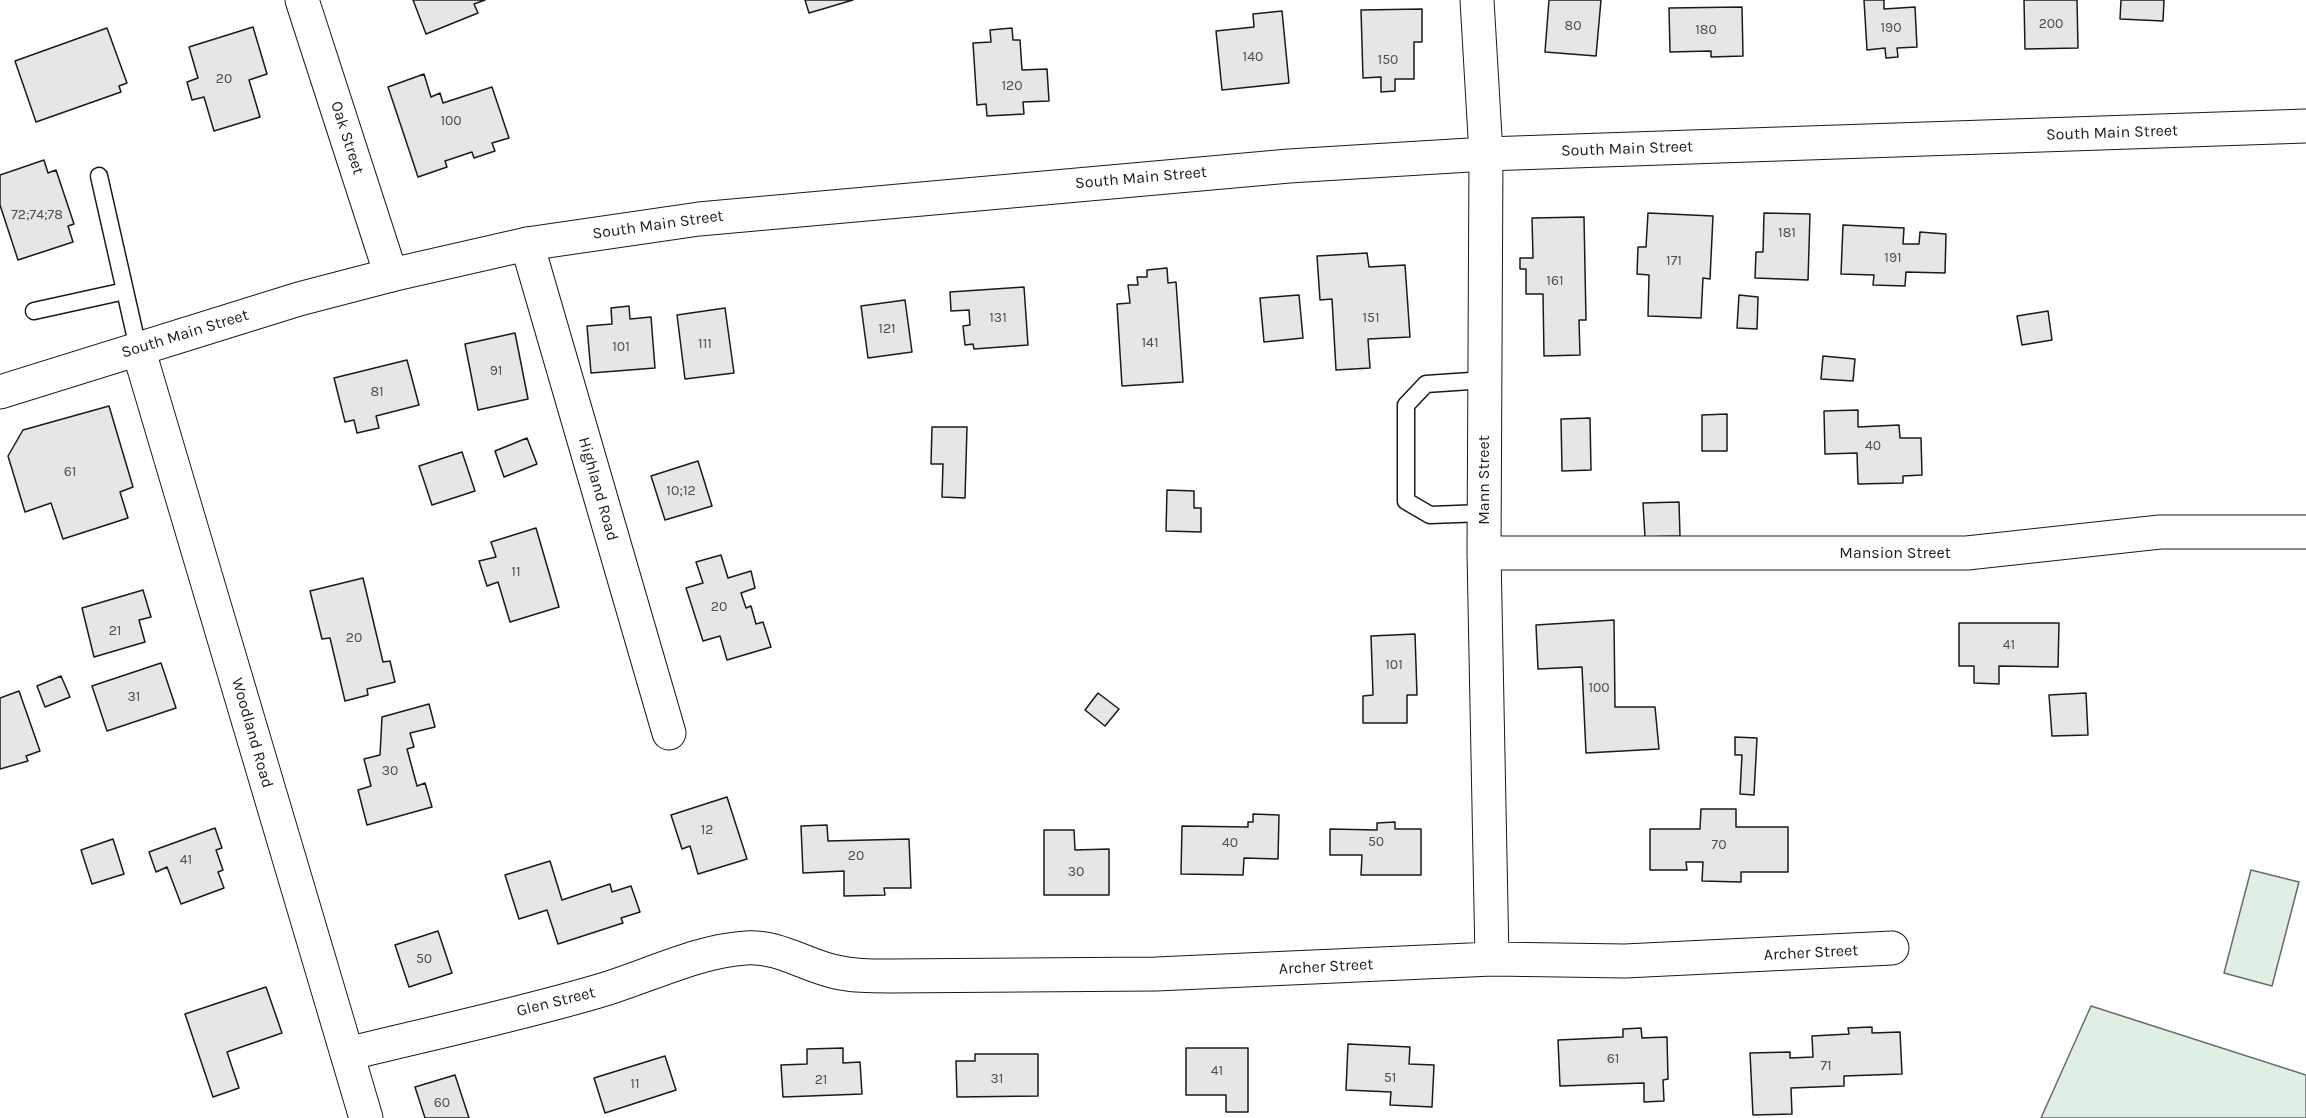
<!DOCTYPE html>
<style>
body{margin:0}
canvas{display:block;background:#fff}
</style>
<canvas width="2306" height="1118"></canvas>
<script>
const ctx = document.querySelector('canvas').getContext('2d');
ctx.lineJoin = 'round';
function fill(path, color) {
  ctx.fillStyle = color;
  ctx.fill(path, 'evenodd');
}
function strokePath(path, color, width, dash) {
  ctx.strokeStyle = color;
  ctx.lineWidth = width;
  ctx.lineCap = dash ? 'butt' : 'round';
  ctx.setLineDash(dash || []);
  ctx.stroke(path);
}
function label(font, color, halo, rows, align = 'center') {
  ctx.font = font + ' Karla,sans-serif';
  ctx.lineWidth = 4.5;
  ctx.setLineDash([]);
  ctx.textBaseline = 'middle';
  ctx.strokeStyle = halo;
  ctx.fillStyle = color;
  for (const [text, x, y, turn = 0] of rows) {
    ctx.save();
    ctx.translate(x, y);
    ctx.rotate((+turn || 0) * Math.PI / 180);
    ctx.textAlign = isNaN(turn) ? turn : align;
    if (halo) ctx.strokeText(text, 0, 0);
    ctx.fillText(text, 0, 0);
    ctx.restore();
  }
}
const green = new Path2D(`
 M2251 870 2299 882 2272 986 2224 973Z
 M2091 1006 2306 1075V1118H2041Z`);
fill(green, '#e0efe3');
strokePath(green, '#6a6a6a', 1.5);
const building = new Path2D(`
 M413 0H485L474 4 478 13 426 34Z
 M805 0H853L809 13Z
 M1549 0H1601L1596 56 1545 52Z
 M1864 0H1884V9L1915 7 1917 47 1897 48 1898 57 1886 58 1885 48 1867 50Z
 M2024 0H2077L2078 48 2025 49Z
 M2121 0H2164L2163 21 2120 19Z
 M1742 7 1743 56 1711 57V51L1670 52 1669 8Z
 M1422 9V42H1414V79H1395V91L1381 92V77L1363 78 1361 10Z
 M1282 11 1289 83 1222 90 1216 31 1254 27 1253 14Z
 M253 27 267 74 249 80 260 117 214 131 204 97 192 100 187 82 198 78 189 47Z
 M107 28 127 83 119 86 121 92 36 122 15 61Z
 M1012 28 1013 40H1020L1022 70 1047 69 1049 101 1023 102 1024 114 987 116 986 104 977 105 973 43 991 42 990 30Z
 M424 74 431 97 440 93 443 103 492 87 509 138 492 143 495 151 474 158 472 152 445 161 447 167 418 177 388 87Z
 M44 160 48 173 56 170 74 224 68 226 73 242 18 260 0 205V175Z
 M1648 213 1713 216 1710 279 1703 278 1701 318 1648 316 1649 275 1637 274 1638 247H1646Z
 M1764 213 1810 214 1808 280 1755 278 1756 252H1763Z
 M1584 217 1586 320H1579L1580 355 1544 356 1543 294H1526V269H1520V258H1533L1532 218Z
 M1843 225 1904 228 1903 244H1919L1920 232 1946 234 1945 273 1906 272 1905 286 1873 285 1874 275 1841 274Z
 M1367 253 1369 267 1405 265 1410 337 1368 339 1370 368 1336 370 1332 299 1320 300 1317 256Z
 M1167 268 1168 283 1176 282 1183 382 1122 386 1117 304 1130 303 1128 285H1138L1137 277H1147V270Z
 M1024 287 1028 345 974 349 973 344 965 345 963 326 970 325 969 310 951 311 950 292Z
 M1299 295 1303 338 1264 342 1260 298Z
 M1739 295 1758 297 1757 329 1737 328Z
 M905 300 912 352 868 358 861 306Z
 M629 306 630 319 651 317 655 368 591 373 587 326 612 324 611 308Z
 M725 308 734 373 685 379 677 315Z
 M2048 311 2052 340 2022 345 2017 316Z
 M515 333 528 399 478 410 465 344Z
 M1823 356 1855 359 1853 381 1821 379Z
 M407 360 419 405 376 416 379 428 357 433 354 420 345 422 334 378Z
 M109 406 133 487 120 492 128 518 63 539 51 503 25 512 8 456 23 430Z
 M1858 410V427L1899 425 1900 438H1921L1922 475 1903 476V483L1858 484 1857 453 1825 454 1824 411Z
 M1727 414V451H1702V415Z
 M1590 418 1591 470 1562 471 1561 419Z
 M932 427H967L965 498 942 497 943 464H931Z
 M527 438 537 464 504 477 495 451Z
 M462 452 475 491 432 505 419 466Z
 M698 461 712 506 665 520 651 476Z
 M1167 490 1194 491V508H1201V532L1166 531Z
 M1679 502 1680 536 1645 537 1643 503Z
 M536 528 559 607 510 622 498 582 487 586 479 561 496 557 491 542Z
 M721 555 728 578 751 571 755 588 741 593 746 608 751 606 756 624 763 622 771 647 727 660 720 636 703 641 686 588 703 583 696 562Z
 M363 578 383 662 390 661 395 682 367 689 368 695 345 701 330 638 322 639 310 591Z
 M143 590 151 617 139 620 145 642 94 657 82 608Z
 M1614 620 1615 707H1655L1659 749 1586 753 1582 667 1538 669 1536 625Z
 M1959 623H2059L2058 667 1999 666V684L1974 683V666H1959Z
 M1415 634 1417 695H1407V723H1363V696L1373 695 1371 636Z
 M161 663 176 708 107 731 92 686Z
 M61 676 70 697 45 707 37 686Z
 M19 691 40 751 26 756 28 761 0 769V698Z
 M1098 693 1119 709 1105 726 1085 710Z
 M2086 693 2088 735 2052 736 2049 695Z
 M429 704 435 727 410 733 414 747 407 749 417 786 425 783 432 807 367 825 358 790 371 786 364 759 380 755 382 717Z
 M1735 737 1757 738 1754 795 1740 794 1742 755H1735Z
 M727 797 747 859 698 874 690 846 682 849 671 815Z
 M1701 809H1736V827H1788V872H1741V882L1702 881 1703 862H1686L1687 870H1650V829H1700Z
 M1253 814 1279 815 1278 859 1244 858 1243 875 1181 874 1182 826 1248 827V822H1253Z
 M1395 822V829H1421V875H1361L1362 855H1330V829L1377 830V823Z
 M827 825 828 841 909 839 911 888H884L885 895 844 896V871L803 873 801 826Z
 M215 828 222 848 216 850 223 870 218 872 224 888 181 904 167 867 156 872 149 852Z
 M1044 830H1074L1075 850 1109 849V895H1044Z
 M113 839 124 874 92 884 81 850Z
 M550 861 562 900 610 884 612 892 631 886 640 912 621 918 623 923 558 944 547 910 519 919 505 875Z
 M438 931 452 973 409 987 395 945Z
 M266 987 282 1033 227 1052 239 1088 213 1097 185 1014Z
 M1872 1027V1033L1900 1032 1902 1074 1844 1076V1086L1791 1088 1792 1114 1753 1115 1750 1053 1790 1052V1058L1813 1057 1812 1036 1849 1034 1848 1028Z
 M1641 1028 1642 1038 1667 1037 1668 1079 1663 1080 1664 1101 1644 1102V1083L1560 1086 1558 1040 1623 1037V1029Z
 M1348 1044 1410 1047 1409 1064 1434 1065 1432 1107 1390 1105 1391 1092 1346 1090Z
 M843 1048V1063L860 1062 862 1094 783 1097 781 1065 807 1064V1049Z
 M1186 1048H1248V1112H1226V1095H1186Z
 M975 1054H1038V1096L957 1097 956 1061H975Z
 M665 1056 676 1090 605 1113 594 1078Z
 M455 1075 469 1118H425L415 1087Z`);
fill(building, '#e6e6e6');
strokePath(building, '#1a1a1a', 1.5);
const lane = new Path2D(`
 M99 176 138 348
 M34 311 125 291
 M1484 513 1430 515 1406 501V405L1426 384 1485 380`);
const street = new Path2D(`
 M302 0 391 275
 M1486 154 1484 553 1492 959
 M527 244 669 733
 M138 348 366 1118
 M1484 553H1967L2160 532H2306
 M347 1054C432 1033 518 1015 602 990 649 976 697 951 746 948 778 946 801 963 832 971 851 976 871 976 890 976L1156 974 1492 959 1625 961 1892 948`);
const secondary = new Path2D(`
 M1477 0 1486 154`);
const primary = new Path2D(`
 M0 392 299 299 391 275 527 244 699 219 1289 166 1486 154 2306 126`);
strokePath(lane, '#1a1a1a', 19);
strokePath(street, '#1a1a1a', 35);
strokePath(secondary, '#1a1a1a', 35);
strokePath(primary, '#1a1a1a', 35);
strokePath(lane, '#fff', 16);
strokePath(street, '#fff', 33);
strokePath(secondary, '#fff', 33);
strokePath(primary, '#fff', 33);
label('14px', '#4d4d4d', null, [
 ["200",2051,24],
 ["80",1573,26],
 ["190",1891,28],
 ["180",1706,30],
 ["140",1253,57],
 ["150",1388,60],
 ["20",224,79],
 ["120",1012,86],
 ["100",451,121],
 ["72;74;78",37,215],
 ["181",1787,233],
 ["191",1893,258],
 ["171",1674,261],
 ["161",1555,281],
 ["131",998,318],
 ["151",1371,318],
 ["121",887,329],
 ["141",1150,343],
 ["111",705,344],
 ["101",621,347],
 ["91",496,371],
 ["81",377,392],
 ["40",1873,446],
 ["61",70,472],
 ["10;12",681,491],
 ["11",516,572],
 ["20",719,607],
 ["21",115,631],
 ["20",354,638],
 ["41",2009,645],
 ["101",1394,665],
 ["100",1599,688],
 ["31",134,697],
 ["30",390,771],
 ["12",707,830],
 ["50",1376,842],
 ["40",1230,843],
 ["70",1719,845],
 ["20",856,856],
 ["41",186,860],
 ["30",1076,872],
 ["50",424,959],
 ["61",1613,1059],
 ["71",1826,1066],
 ["41",1217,1071],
 ["51",1390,1078],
 ["31",997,1079],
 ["21",821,1080],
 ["11",635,1084],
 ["60",442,1103]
]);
label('16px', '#1a1a1a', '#fff', [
 ["South Main Street",2112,133,-2],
 ["Oak Street",347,138,72],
 ["South Main Street",1627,149,-2],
 ["South Main Street",1141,178,-5],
 ["South Main Street",658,225,-8],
 ["South Main Street",185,334,-17],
 ["Mann Street",1484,480,-90],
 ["Highland Road",598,489,74],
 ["Mansion Street",1895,553],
 ["Woodland Road",252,733,74],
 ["Archer Street",1811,953,-3],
 ["Archer Street",1326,967,-3],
 ["Glen Street",556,1002,-14]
]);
</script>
